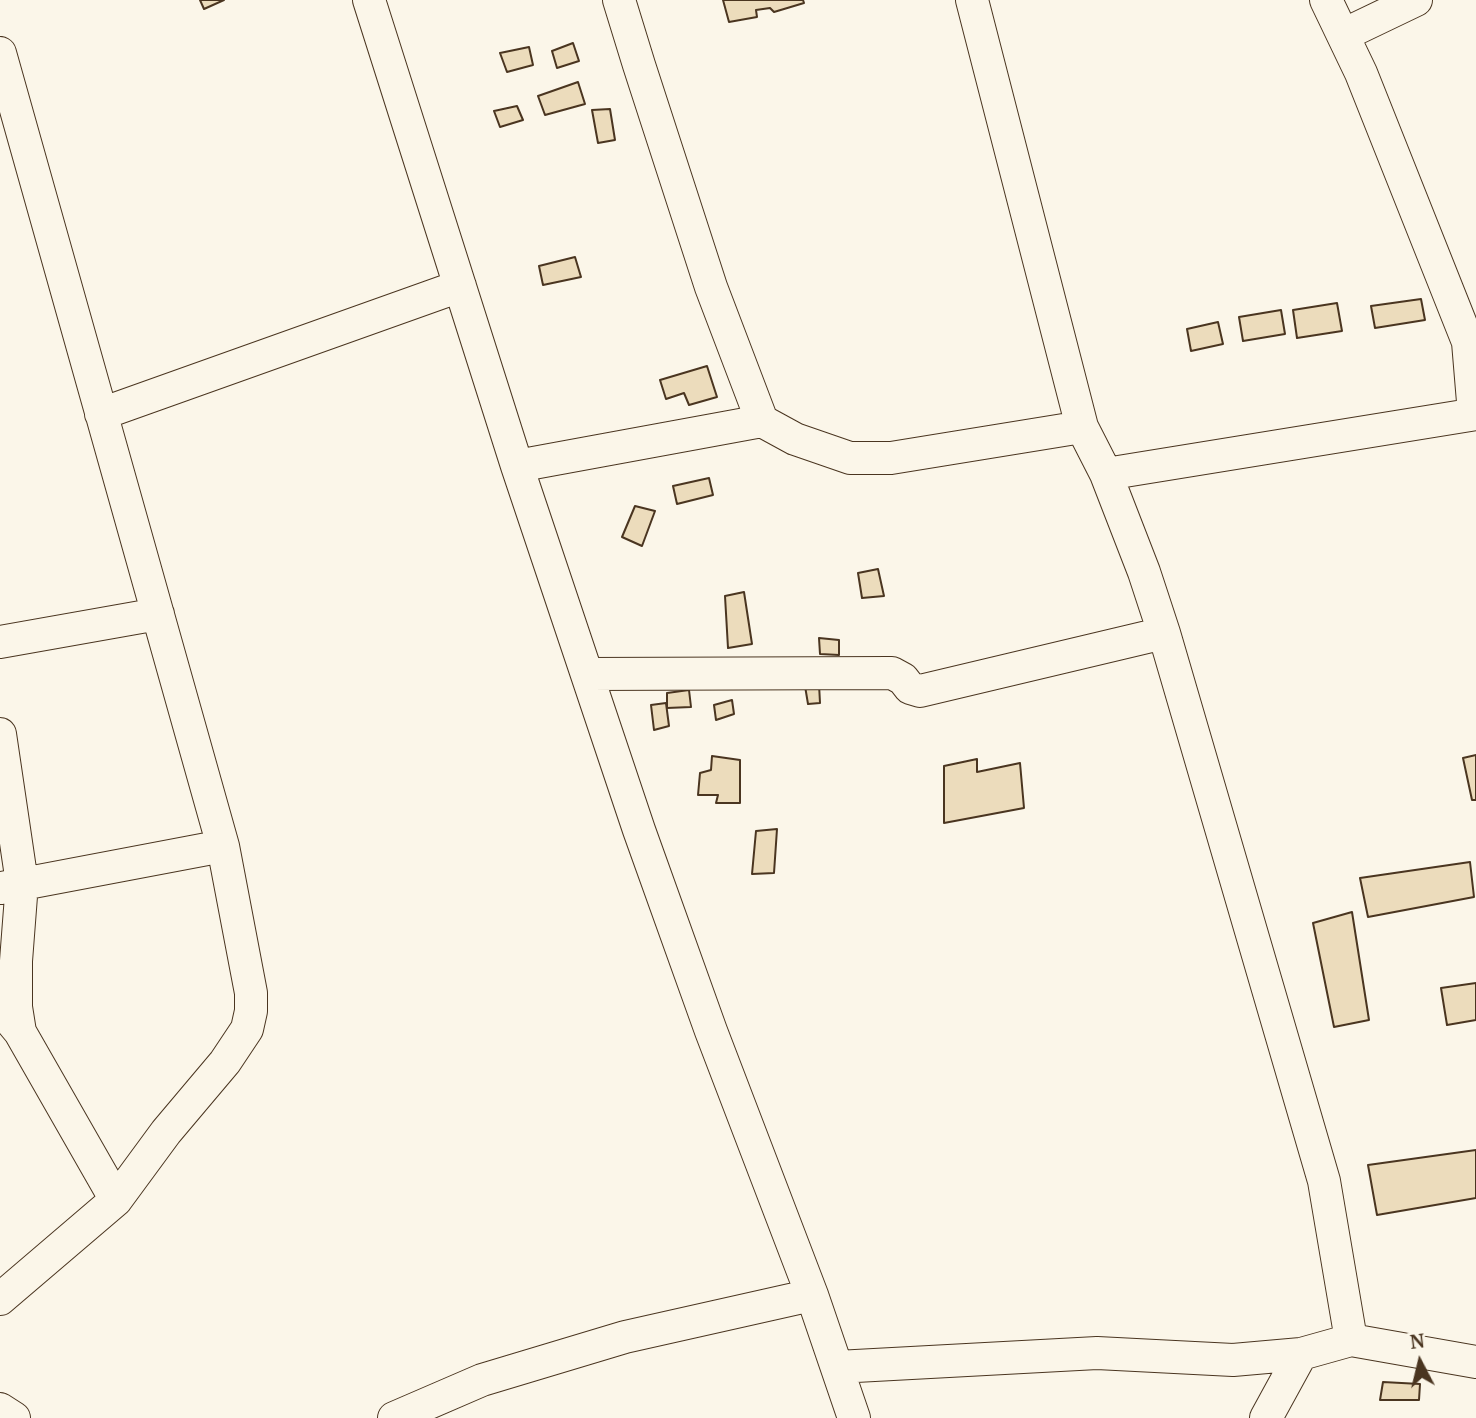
<!DOCTYPE html>
<style>
body{margin:0}
#map{position:relative;width:1476px;height:1418px;overflow:hidden;background:#fbf6e9;font-family:"PT Serif",serif}
canvas{display:block}
.north{position:absolute;left:1385px;top:1327px;width:70px;height:70px;-webkit-text-stroke:5px #fbf6e9;paint-order:stroke;rotate:353deg;font-size:19px;font-weight:700;line-height:28px;text-align:center;color:#4a3520}
.north::after{content:'';display:block;margin:auto;width:24px;height:32px;background:#4a3520;clip-path:polygon(50% 0,100% 100%,50% 72%,0 100%)}
</style>
<div id="map">
<canvas width="1476" height="1418"></canvas>
<div class="north">N</div>
</div>
<script>
const ctx = document.querySelector('canvas').getContext('2d');
ctx.lineJoin = 'round';
function fill(path, color) {
  ctx.fillStyle = color;
  ctx.fill(path, 'evenodd');
}
function strokePath(path, color, width, dash) {
  ctx.strokeStyle = color;
  ctx.lineWidth = width;
  ctx.lineCap = dash ? 'butt' : 'round';
  ctx.setLineDash(dash || []);
  ctx.stroke(path);
}
const building = new Path2D(`
 M200 0H224L204 9Z
 M723 0H803L804 3 774 12 770 8 756 10 757 17 729 22Z
 M573 43 579 61 557 68 552 51Z
 M529 47 533 65 507 72 500 53Z
 M578 82 585 104 545 115 538 96Z
 M517 106 523 120 500 127 494 111Z
 M610 109 615 140 598 143 592 110Z
 M575 257 581 277 543 285 539 266Z
 M1421 299 1425 320 1375 328 1371 306Z
 M1337 303 1342 331 1297 338 1293 310Z
 M1281 310 1285 334 1243 341 1239 317Z
 M1218 322 1223 344 1191 351 1187 329Z
 M707 366 717 397 689 405 684 393 666 399 660 380Z
 M709 478 713 495 677 504 673 486Z
 M635 506 655 511 642 546 622 537Z
 M878 569 884 596 862 598 858 573Z
 M744 592 752 644 728 648 725 596Z
 M819 638 839 640V655L820 654Z
 M819 684 820 703 808 704 805 686Z
 M689 690 691 707 667 708V693Z
 M732 700 734 714 716 720 714 705Z
 M666 703 669 726 654 730 651 705Z
 M1476 755V800H1472L1463 758Z
 M712 756 740 760V803H716L718 795H698L700 773 711 770Z
 M977 759V772L1020 763 1024 808 944 823V766Z
 M777 829 774 873 752 874 756 831Z
 M1470 862 1474 897 1368 917 1360 878Z
 M1352 912 1369 1020 1334 1027 1313 923Z
 M1476 983V1020L1447 1025 1441 988Z
 M1476 1150V1198L1377 1215 1368 1165Z
 M1383 1382 1420 1384 1419 1400H1380Z`);
fill(building, '#ecdcbc');
strokePath(building, '#4a3520', 2);
const minor = new Path2D(`
 M369 0 517 466 639 830 711 1031 812 1295 854 1418
 M619 0 639 65 711 287 762 421
 M972 0 1082 427 1106 474 1144 572 1164 633 1324 1181 1351 1340
 M1326 0 1361 73 1468 342 1474 414
 M1343 35 1416 0
 M0 53 223 846 251 993V1011L247 1029 225 1062 166 1132 116 1200 0 1299
 M101 414 460 286
 M517 466 762 421 795 439 850 458H891L1082 427
 M1106 474 1476 414
 M0 642 158 614
 M587 674 892 673 903 679 910 688 920 691 1164 633
 M0 734 22 883 16 961V1007L20 1032
 M1 888 223 846
 M6 1015 20 1032 116 1200
 M837 1367 1097 1353 1233 1360 1301 1354 1351 1340 1476 1362
 M0 1409 14 1418
 M394 1418 482 1380 625 1337 812 1295
 M1266 1418 1301 1354`);
strokePath(minor, '#4a3520', 34);
strokePath(minor, '#fbf6e9', 32);
</script>
